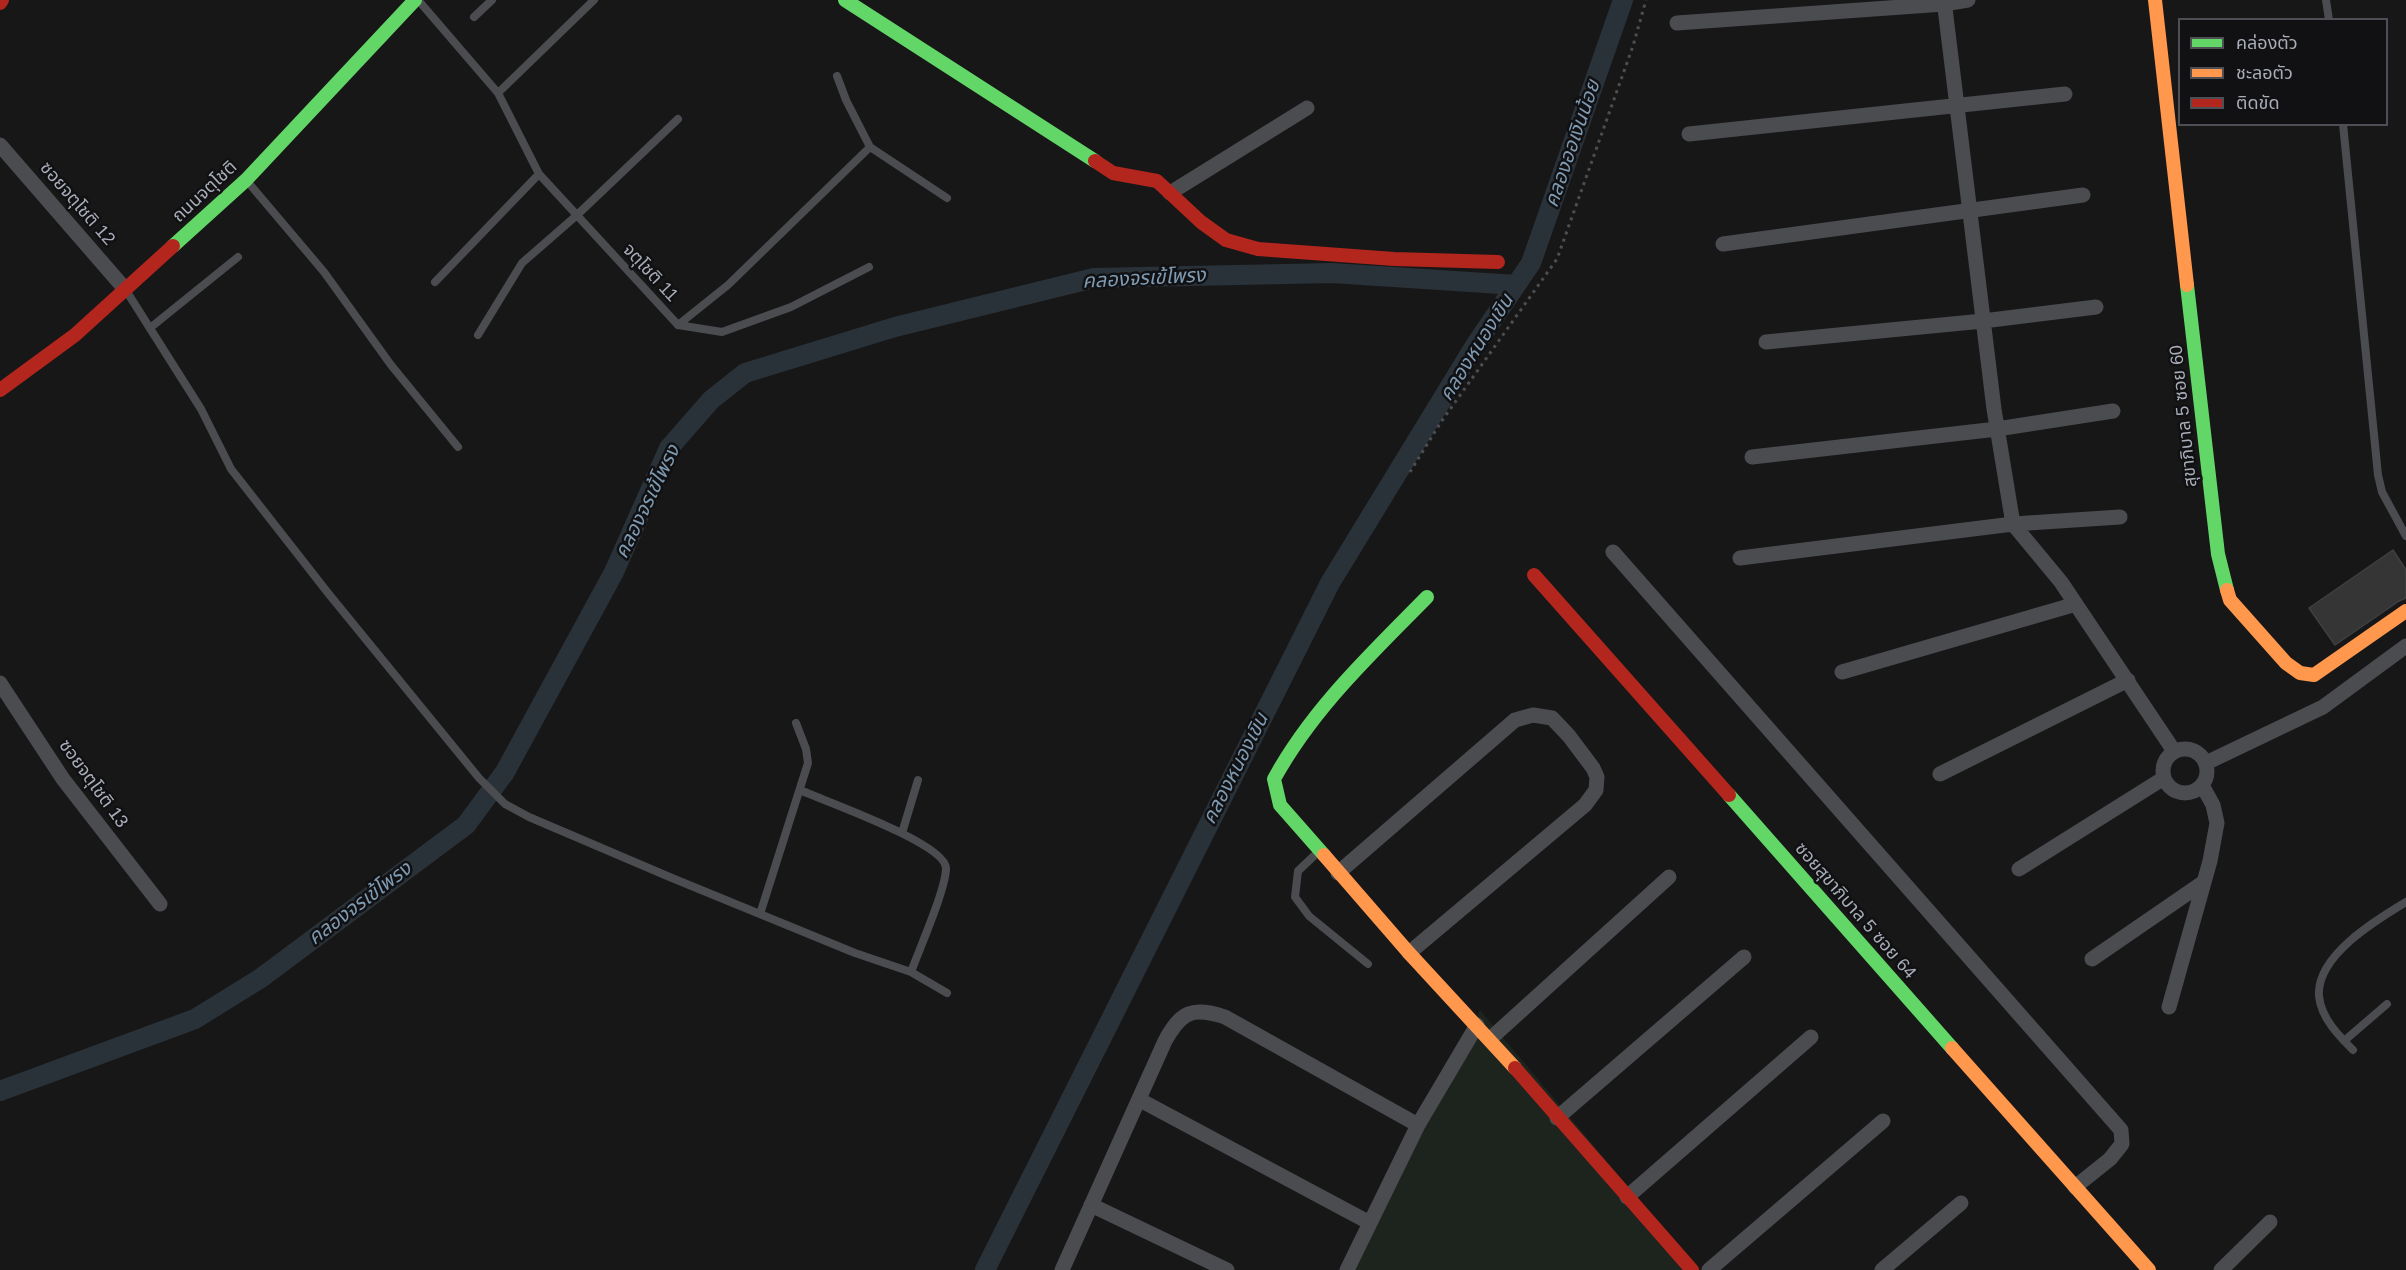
<!DOCTYPE html>
<meta charset="utf-8">
<style>
body{margin:0}
#map{position:relative;width:2406px;height:1270px;overflow:hidden;background:#171717;font-family:Arial,"Noto Sans Thai",sans-serif}
canvas{display:block}
.legend{position:absolute;left:2178px;top:18px;width:210px;height:108px;box-sizing:border-box;background:#111113;border:2px solid #4d4f55;margin:0;padding:8px 10px;list-style:none;font-size:18px;color:#a8adb8}
.legend li{display:flex;align-items:center;gap:12px;height:30px}
.legend b{width:30px;border:2px solid #4d4f55}
</style>
<div id="map">
<canvas width="2406" height="1270"></canvas>
<ul class="legend">
<li><b style="height:8px;background:#63d668"></b>คล่องตัว</li>
<li><b style="height:8px;background:#ff974d"></b>ชะลอตัว</li>
<li><b style="height:8px;background:#b3261e"></b>ติดขัด</li>
</ul>
</div>
<script>
const ctx = document.querySelector('canvas').getContext('2d');
ctx.lineJoin = 'round';
function fill(path, color) {
  ctx.fillStyle = color;
  ctx.fill(path, 'evenodd');
}
function strokePath(path, color, width, dash) {
  ctx.strokeStyle = color;
  ctx.lineWidth = width;
  ctx.lineCap = dash ? 'butt' : 'round';
  ctx.setLineDash(dash || []);
  ctx.stroke(path);
}
function label(font, color, halo, rows, align = 'center') {
  ctx.font = font + ' Arial,"Noto Sans Thai",sans-serif';
  ctx.lineWidth = 5;
  ctx.setLineDash([]);
  ctx.textBaseline = 'middle';
  ctx.strokeStyle = halo;
  ctx.fillStyle = color;
  for (const [text, x, y, turn = 0] of rows) {
    ctx.save();
    ctx.translate(x, y);
    ctx.rotate((+turn || 0) * Math.PI / 180);
    ctx.textAlign = isNaN(turn) ? turn : align;
    if (halo) ctx.strokeText(text, 0, 0);
    ctx.fillText(text, 0, 0);
    ctx.restore();
  }
}
fill(new Path2D(`
 M1480 1010 1698 1270H1354Z`), '#1d241e');
strokePath(new Path2D(`
 M0 1091 195 1019 261 978 466 825 505 772 614 572 669 448 711 400 745 373 895 327 1094 278 1332 273 1516 285
 M985 1270 1330 583 1476 344 1531 263 1623 0`), '#2a3239', 20);
const building = new Path2D(`
 M2393 550 2406 570V598L2399 601 2335 645 2309 608Z`);
fill(building, '#353536');
strokePath(building, '#3f4043', 1.5);
strokePath(new Path2D(`
 M1410 472 1441 422 1557 259 1633 46 1646 0`), '#4d4e52', 3, [3, 4.5]);
strokePath(new Path2D(`
 M418 0 498 93 539 174 678 325 728 285 870 147 846 100 837 76
 M2326 0 2329 20
 M474 17 492 0
 M498 93 594 0
 M2343 124 2378 475 2382 492 2406 536
 M870 147 947 198
 M247 181 324 272 391 365 458 447
 M435 282 539 174
 M127 292 201 409 231 469 328 593 479 778 505 804 529 817 672 878 855 953 911 972 947 993
 M678 325 722 332 791 307 869 267
 M150 328 238 257
 M478 335 522 263 576 216 678 119
 M800 790C824 801 945 843 946 868 946 889 919 950 911 972
 M902 833 918 780
 M1318 852 1298 871 1295 897 1309 916 1368 964
 M760 914 808 763 806 749 796 723
 M2344 1041 2387 1004
 M2353 1050C2339 1036 2321 1018 2319 996 2316 956 2376 920 2406 902`), '#4b4c50', 8);
strokePath(new Path2D(`
 M1944 0 1994 409 2013 524 2061 582 2174 751
 M1677 23 1944 4 1968 0
 M1689 134 2065 94
 M0 145 125 289
 M1170 193 1307 108
 M1723 244 2083 195
 M1766 342 1983 321 2096 307
 M1752 457 1997 429 2113 411
 M1613 552 2121 1130 2122 1144 2110 1159 2075 1187
 M1740 558 2013 524 2120 517
 M1842 672 2076 604
 M0 683 63 779 160 904
 M2163 771a22 22 0 1 1 44 0a22 22 0 1 1-44 0Z
 M2206 763 2323 707 2406 646
 M1940 774 2128 680
 M2019 869 2164 778
 M1338 873 1515 720 1533 715 1552 718 1569 736 1593 768 1597 777 1596 790 1585 805 1409 953
 M2092 959 2204 882
 M2169 1007 2210 861 2217 823 2213 805 2202 785
 M1490 1039 1669 877
 M1140 1100 1370 1223
 M1557 1118 1744 957
 M1627 1197 1811 1037
 M1091 1205 1227 1270
 M1062 1270 1165 1041C1181 1012 1192 1006 1225 1017L1418 1125
 M1347 1270 1418 1125 1477 1025
 M1709 1270 1883 1121
 M1882 1270 1961 1203
 M2221 1270 2270 1222`), '#4b4c50', 15);
strokePath(new Path2D(`
 M845 0 1095 161
 M173 246 246 180 415 0
 M2187 285 2218 554 2227 590
 M1729 795 1952 1048
 M1324 855 1280 805 1274 779C1313 708 1371 654 1427 597`), '#63d668', 14);
strokePath(new Path2D(`
 M2155 0 2187 285
 M2227 590 2230 600 2286 663 2300 673 2314 675 2406 611
 M1324 855 1409 953 1515 1068
 M1952 1048 2149 1270`), '#ff974d', 14);
strokePath(new Path2D(`
 M0 3 2 0
 M1095 161 1113 173 1157 181 1201 222 1226 240 1258 249 1394 259 1498 262
 M0 390 75 335 173 246
 M1534 575 1729 795
 M1515 1068 1692 1270`), '#b3261e', 14);
label('18px', '#a8adb8', '#111113', [
 ["ถนนจตุโชติ",205,192,-43],
 ["ซอยจตุโชติ 12",77,204,49],
 ["จตุโชติ 11",650,273,47],
 ["สุขาภิบาล 5 ซอย 60",2184,416,-96],
 ["ซอยจตุโชติ 13",93,784,54],
 ["ซอยสุขาภิบาล 5 ซอย 64",1855,911,49]
]);
label('italic 20px', '#7f9bb3', '#111113', [
 ["คลองออเงินน้อย",1573,144,-71],
 ["คลองจรเข้โพรง",1144,279,-3],
 ["คลองหนองเขิน",1477,348,-58],
 ["คลองจรเข้โพรง",648,502,-64],
 ["คลองหนองเขิน",1236,769,-63],
 ["คลองจรเข้โพรง",360,904,-37]
]);
</script>
